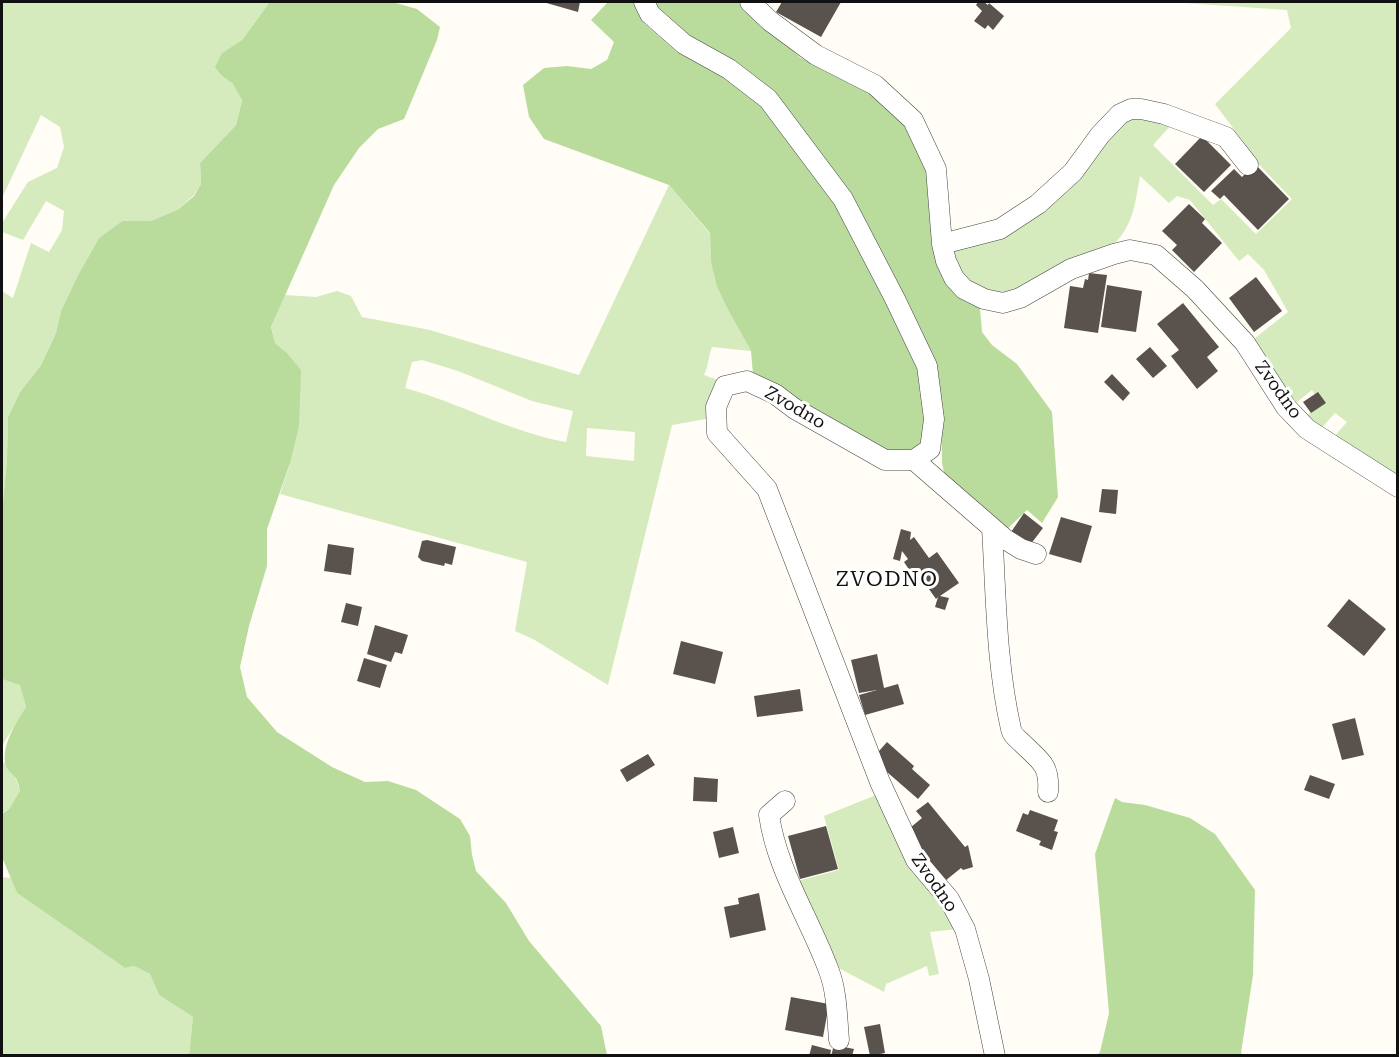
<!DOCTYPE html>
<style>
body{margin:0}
#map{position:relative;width:1399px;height:1057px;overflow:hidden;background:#fffdf5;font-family:"Roboto Serif",serif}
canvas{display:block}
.frame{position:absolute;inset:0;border:3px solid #111;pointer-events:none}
</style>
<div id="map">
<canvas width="1399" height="1057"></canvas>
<div class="frame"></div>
</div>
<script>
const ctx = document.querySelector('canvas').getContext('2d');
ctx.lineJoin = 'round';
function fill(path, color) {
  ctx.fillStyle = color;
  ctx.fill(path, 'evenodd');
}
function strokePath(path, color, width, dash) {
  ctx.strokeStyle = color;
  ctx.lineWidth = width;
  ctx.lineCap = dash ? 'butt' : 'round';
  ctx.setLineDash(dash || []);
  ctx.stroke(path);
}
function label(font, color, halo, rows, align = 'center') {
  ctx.font = font + ' "Roboto Serif",serif';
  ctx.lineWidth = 6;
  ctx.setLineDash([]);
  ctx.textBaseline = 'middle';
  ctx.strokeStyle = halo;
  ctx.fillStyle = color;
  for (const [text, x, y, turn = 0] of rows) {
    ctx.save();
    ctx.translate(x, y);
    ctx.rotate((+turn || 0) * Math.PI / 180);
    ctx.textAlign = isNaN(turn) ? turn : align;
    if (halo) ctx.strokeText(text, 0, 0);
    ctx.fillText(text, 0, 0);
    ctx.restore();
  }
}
fill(new Path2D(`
 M2 2 269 3 242 40 222 53V76L233 84 242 99 236 125 200 163 201 184 194 195 179 209 151 221H122L99 238 78 275 61 311 56 333 41 365 20 392 8 417 7 460 2 512V291L13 298 31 243 49 252 62 230 64 211 46 201 23 240 2 232V223L28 182 57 168 64 147 60 127 41 115 2 198Z
 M1170 2H1397V480L1333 438 1347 422 1335 413 1318 432 1304 418 1321 404 1312 390 1291 407 1250 342 1288 312 1264 270 1248 254 1239 261 1190 200 1177 196 1169 203 1140 176C1135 203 1134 224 1114 244L1010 294 974 290 947 253 980 241 1118 124 1145 114 1173 123 1153 145 1213 205 1221 199 1256 234 1292 199 1247 152 1245 144 1215 104 1291 28 1287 10Z
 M669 185 710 234 711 262 727 308 751 351 712 347C708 356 709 365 704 375L723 382 712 390 706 419 672 425 608 685 533 639 515 631 527 562 280 494 290 463 286 352 275 343 271 327 285 295 316 297 337 291 351 296 362 317 430 330 579 375ZM422 360 458 371 532 401 573 411 566 442C510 432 460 403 405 388L412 362ZM587 428 635 432 634 461 586 456Z
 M2 679 20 684 26 707 2 746Z
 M2 760C10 773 17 775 20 792L9 809 2 813Z
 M876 795 958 929 930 932 939 974 929 976 927 966 886 984 884 992 831 964 794 882 839 870 824 816Z
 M2 877 11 878 17 893 125 968 134 966 150 974 159 995 193 1017 189 1055H2Z`), '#d5ebbd');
fill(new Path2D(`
 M274 2H392L417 9 440 27 437 40 404 119 378 129 359 148 334 185 271 327 275 343 286 352 301 370 299 426 290 463 267 529V566L249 626 240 667 247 697 277 732 332 767 365 782 388 781 416 790 460 819 470 836 472 855 476 871 506 903 529 941 601 1026 607 1055H189L193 1017 159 995 150 974 134 966 125 968 17 893 2 857V814L9 809 20 791C17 775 15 779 6 767 0 748 15 724 26 707L20 685 2 679V512L7 460 8 417 20 392 41 365 56 333 61 311 78 275 99 238 122 221H151L179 209 194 196 201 184 200 163 236 125 242 100 233 84 222 76 215 67 222 53 242 40 269 3Z
 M608 2H633L645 24 676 51 722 74 756 101 789 139 838 206 914 356 925 391 928 421 919 450 886 456 753 375 751 351 727 308 717 286 711 262 710 233 669 185 544 139 529 117 523 85 544 68 567 66 591 69 607 60 614 42 591 20Z
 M652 2H739L801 58 822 69 857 83 906 124 922 155 933 195 951 288 964 301 980 308 982 332 992 345 1017 364 1052 412 1058 497 1042 523 1027 510 1002 534 946 482 942 463 941 403 908 310 763 84C752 76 741 66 730 58 700 39 672 34 652 2Z
 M1115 798 1122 802 1145 805 1190 818 1215 834 1255 890 1253 975 1241 1053 1243 1055H1097L1100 1052 1109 1013 1095 854Z`), '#b9dc9c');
fill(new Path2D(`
 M543 2H580L578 12Z
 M782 2H841L821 37 776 12Z
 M978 2H984L988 5 989 3 1004 16 993 30 988 25 985 29 974 21 982 11 976 5Z
 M1202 136 1231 165 1204 192 1175 164Z
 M1255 164 1289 199 1258 230 1224 195 1220 199 1211 191 1234 169 1242 177Z
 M1189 204 1205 219 1202 223 1222 243 1194 272 1172 250 1177 245 1162 231Z
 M1089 273 1107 275 1098 333 1064 328 1070 286 1083 288 1085 279 1088 280Z
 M1256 277 1282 311 1254 332 1229 298Z
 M1107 285 1142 291 1136 332 1101 327Z
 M1183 303 1219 347 1207 357 1218 371 1197 389 1171 356 1179 350 1157 324Z
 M1150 347 1167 366 1153 378 1136 359Z
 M1112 374 1130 393 1123 401 1104 382Z
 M1318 392 1326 403 1311 413 1303 402Z
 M1102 489 1118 490 1116 514 1099 512Z
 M1024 513 1043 528 1027 549 1009 535Z
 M1061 517 1092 526 1081 563 1049 554Z
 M901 529 911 532 910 540 914 537 929 558 937 552 959 583 940 596 949 598 945 610 935 607 938 597 936 599 914 568 910 571 904 562 908 559 902 551 900 561 893 559Z
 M427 540 456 547 452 565 445 563 444 566 422 561 418 557 422 541Z
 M328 544 354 548 351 575 324 571Z
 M1349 599 1386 629 1364 656 1327 626Z
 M346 603 362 607 358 626 341 622Z
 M375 625 408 635 402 654 395 652 391 662 367 654Z
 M681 641 723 652 715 684 673 674Z
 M877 654 884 688 898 684 904 704 865 715 859 695 877 690 859 693 851 660Z
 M364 658 387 665 380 688 357 681Z
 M800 689 803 711 757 717 754 696Z
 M1355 718 1364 755 1342 760 1332 724Z
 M887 742 914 766 912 769 930 785 918 799 872 759Z
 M648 754 655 765 627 782 620 770Z
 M1310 775 1335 784 1329 799 1304 790Z
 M694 777 718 779 717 802 693 801Z
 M928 802 965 847 968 845 973 867 963 870 961 868 945 881 905 832 922 818 916 811Z
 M1030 810 1058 820 1054 831 1058 832 1052 850 1039 845 1041 841 1016 831 1023 813 1028 815Z
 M826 826 838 869 800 879 788 836Z
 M733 827 739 853 719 858 713 832Z
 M759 893 766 930 730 938 724 907 739 904 738 898Z
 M791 997 829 1004 823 1037 785 1030Z
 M880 1024 885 1053 870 1056 864 1027Z
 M812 1045 831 1050 830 1056H809Z
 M834 1045 854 1049 852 1056H831Z`), '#5a524d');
const street = new Path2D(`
 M644 2 650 14 684 44 729 69 768 99 843 199 895 299 927 366 934 419 930 449 914 460H885L795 409 775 394 747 381 725 386 716 407 717 433 767 489 880 782 916 860 949 899 965 929 979 979 995 1056
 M750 2 770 21 816 55 875 85 913 120 936 169 942 244 946 261 954 278 964 289 984 299 1003 303 1020 298 1071 269 1114 254 1130 250 1156 255 1195 289 1245 343 1286 407 1307 429 1398 487
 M942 244 1000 229 1038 204 1073 172 1100 135 1120 114 1131 109H1141L1164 114 1226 137 1248 165
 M914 460 1005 539 1021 549 1036 554
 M992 528C996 594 996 663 1011 729 1012 735 1017 738 1022 743 1040 761 1050 764 1048 792
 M785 801 769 815C777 871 810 919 829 971 837 992 837 1017 839 1040`);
strokePath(street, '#444', 21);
strokePath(street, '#fff', 20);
label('18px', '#111', '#fff', [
 ["Zvodno",1278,390,54],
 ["Zvodno",795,408,30],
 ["Zvodno",934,883,55]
]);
ctx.letterSpacing = '1.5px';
label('21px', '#111', '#fff', [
 ["ZVODNO",887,580]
]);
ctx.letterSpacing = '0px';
</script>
